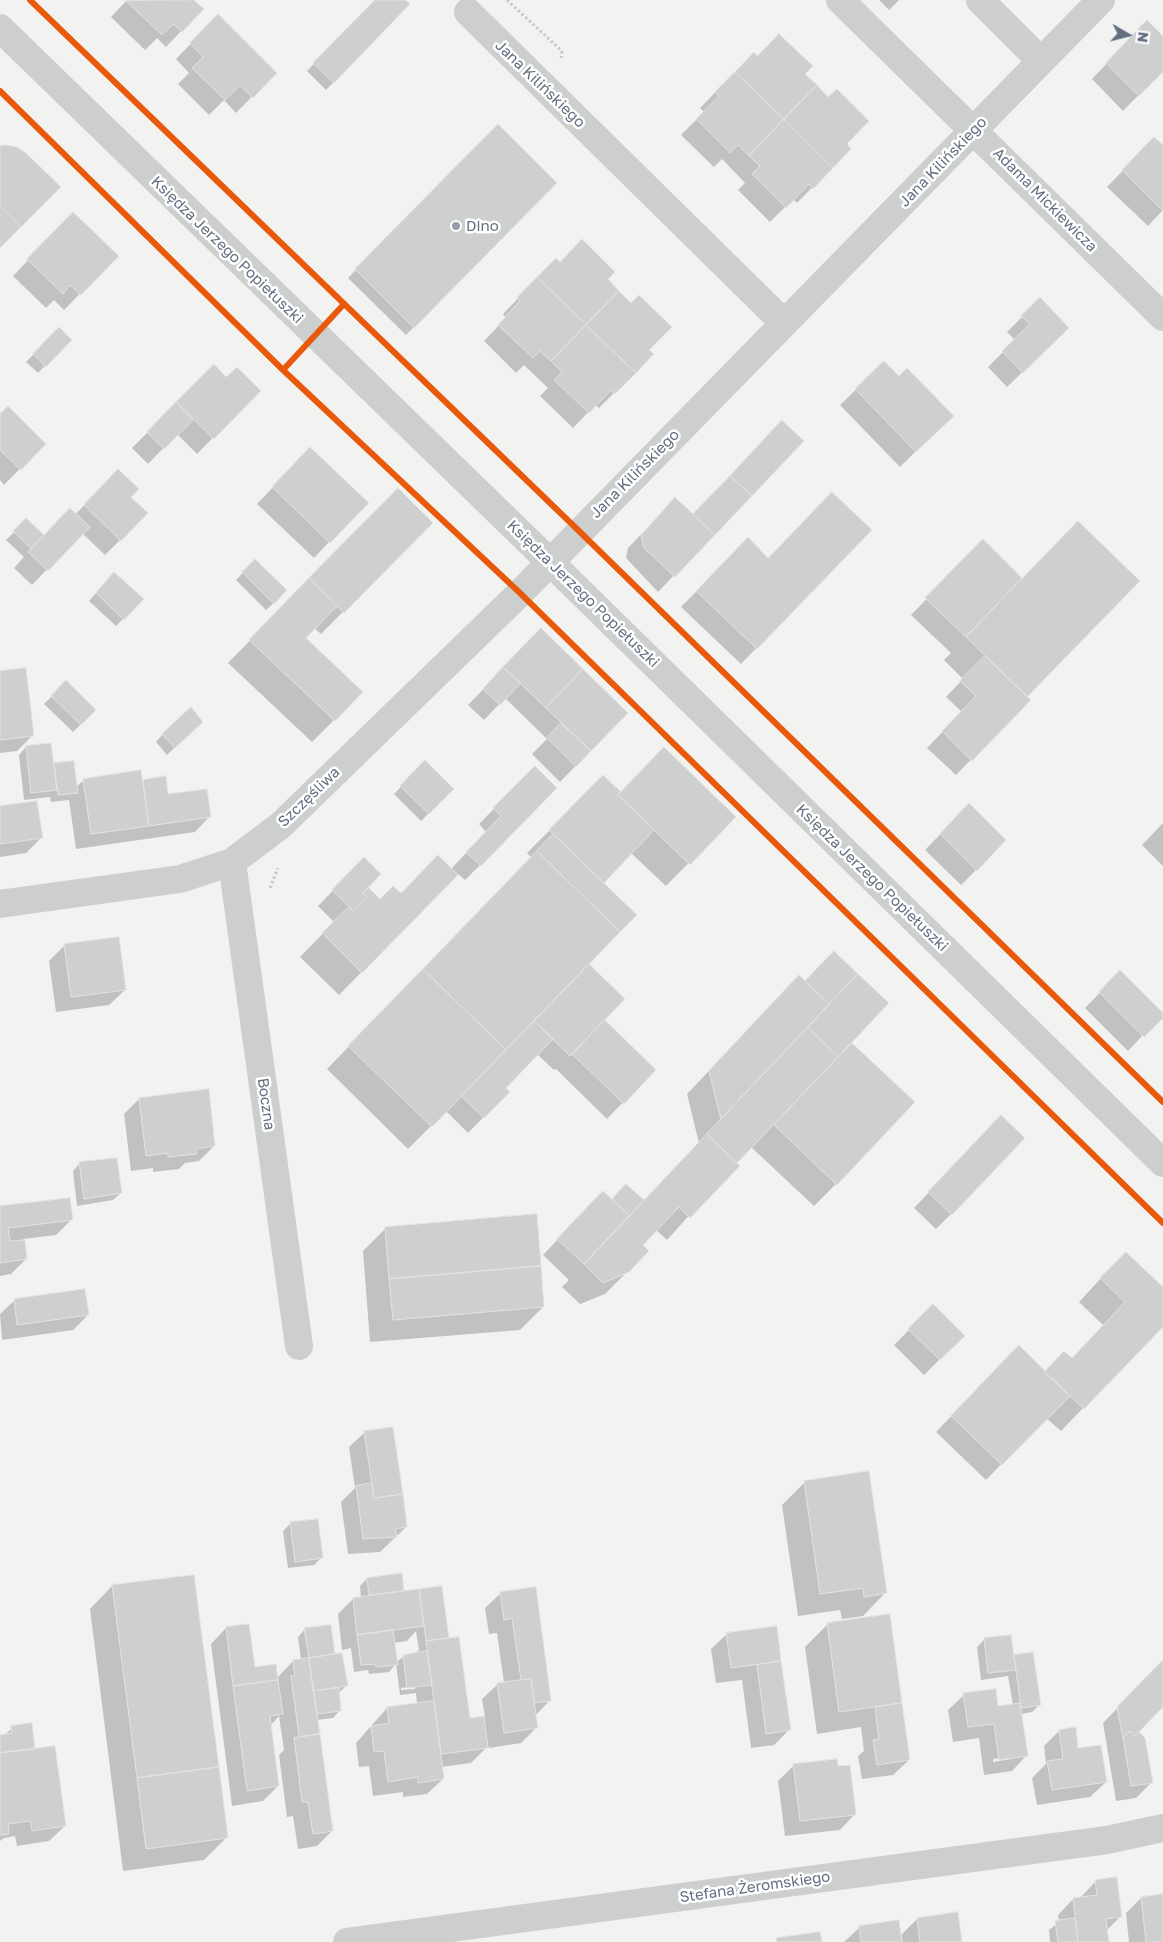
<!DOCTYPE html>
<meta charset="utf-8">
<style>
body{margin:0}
#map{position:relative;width:1163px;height:1942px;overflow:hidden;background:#f2f3f1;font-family:"Golos Text",sans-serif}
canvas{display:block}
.north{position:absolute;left:1103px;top:10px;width:50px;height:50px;-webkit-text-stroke:4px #fff;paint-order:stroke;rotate:98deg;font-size:14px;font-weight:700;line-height:20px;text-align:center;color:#636f81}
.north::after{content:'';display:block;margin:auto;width:18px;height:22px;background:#636f81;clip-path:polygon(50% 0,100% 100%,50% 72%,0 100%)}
</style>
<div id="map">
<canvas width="1163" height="1942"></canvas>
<div class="north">N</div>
</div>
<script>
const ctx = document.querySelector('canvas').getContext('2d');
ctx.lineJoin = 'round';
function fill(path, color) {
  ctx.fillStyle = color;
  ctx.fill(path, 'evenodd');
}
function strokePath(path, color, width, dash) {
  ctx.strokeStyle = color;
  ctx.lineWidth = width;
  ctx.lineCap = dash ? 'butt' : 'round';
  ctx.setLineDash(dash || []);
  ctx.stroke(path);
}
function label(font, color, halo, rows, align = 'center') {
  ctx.font = font + ' "Golos Text",sans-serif';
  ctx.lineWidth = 5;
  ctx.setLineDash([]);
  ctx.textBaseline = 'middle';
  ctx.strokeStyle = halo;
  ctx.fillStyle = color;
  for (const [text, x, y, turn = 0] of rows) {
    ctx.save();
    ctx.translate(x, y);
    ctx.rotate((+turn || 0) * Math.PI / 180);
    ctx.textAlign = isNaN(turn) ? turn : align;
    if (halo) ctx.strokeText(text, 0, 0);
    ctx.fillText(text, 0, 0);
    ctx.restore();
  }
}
fill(new Path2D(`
 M127 0H192L202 9 166 47 157 38 145 50 111 17Z
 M376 0H404L408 5 326 90 307 71Z
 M879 0H899L889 10Z
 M218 16 275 73 236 113 224 100 209 115 178 84 189 73 176 59Z
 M1132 37H1163V70L1123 111 1092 79Z
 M757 58 803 74 845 144 832 167 797 203 793 199 770 222 738 190 745 183 722 159 714 167 681 135 704 112 700 108 738 69Z
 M498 126 555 183 406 335 348 278Z
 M1163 147V210L1148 226 1107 187 1139 154Z
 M73 213 117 256 64 310 54 300 46 308 13 276Z
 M560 263 606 279 647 350 635 372 599 408 595 405 573 428 540 396 548 388 524 365 516 373 484 341 506 318 503 314 541 275Z
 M1040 299 1068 328 1007 387 988 367 1015 340 1007 332Z
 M59 329 70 340 38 373 26 362Z
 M884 363 898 378 952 415 900 467 840 405Z
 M214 366 226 379 259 391 197 454 177 434 148 464 132 448Z
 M0 416 44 444 4 485 0 480Z
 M767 437 802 441 658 592 626 558 628 548 675 499 693 516Z
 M295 464 329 542 314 558 257 504Z
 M102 486 130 497 120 540 105 555 82 533 32 585 14 568 24 557 6 540 26 520 44 537 75 515Z
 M398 490 431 523 321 634 314 628 305 638 334 720 312 742 228 663Z
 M870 530 741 664 681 607 748 539 768 559Z
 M983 541 1022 580 1026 697 1029 700 956 775 927 748 962 712 946 697 963 679 944 660 951 653 911 615Z
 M255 560 274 603 266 610 236 580Z
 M107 581 142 599 116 626 89 601Z
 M526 645 627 713 560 782 532 754 547 739 505 698 484 720 468 705Z
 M0 672 33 735 17 751 0 753Z
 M66 682 95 710 73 732 44 704Z
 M194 729 167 755 156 742 163 734Z
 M50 744 53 765 73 762 76 787 84 780 142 781 165 778 167 796 210 816 195 832 76 849 69 800 51 802 50 797 24 800 19 755 26 747Z
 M425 762 453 789 421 821 394 794Z
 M535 767 480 865 465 880 458 874 339 995 300 957 334 922 318 906 349 874 380 901 401 895 451 869 486 832 479 824Z
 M621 793 734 817 666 886 631 853 602 883 587 964 603 1020 654 1070 607 1119 556 1069 554 1070 537 1054 504 1088 508 1092 468 1133 446 1111 408 1149 327 1069 532 858 527 853 581 799Z
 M0 807 42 837 26 853 0 857Z
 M954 820 976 870 961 885 925 850Z
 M1163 823V866L1142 845Z
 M64 946 125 990 109 1005 56 1012 49 961Z
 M834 953 887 1003 840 1053 836 1184 814 1206 751 1147 667 1240 656 1230 642 1245 628 1271 605 1294 580 1304 562 1287 569 1280 543 1255 588 1208 612 1200 626 1185 643 1202 699 1143 687 1094 799 976 805 983Z
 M1120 972 1163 1014 1128 1051 1085 1008Z
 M139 1099 214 1146 199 1161 185 1163 179 1169 153 1172V1168L131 1171 124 1114Z
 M986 1132 951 1214 936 1229 914 1208Z
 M80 1163 121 1193 113 1200 77 1206 73 1171Z
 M0 1207 71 1220 56 1235 23 1239 26 1259 11 1274 0 1276Z
 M386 1228 543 1307 520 1330 370 1342 363 1251Z
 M1103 1276 1163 1289V1325L1061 1431 1046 1418 986 1480 936 1432 1003 1362 1044 1372 1071 1359 1104 1326 1079 1302Z
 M15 1300 88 1315 73 1330 2 1340 0 1314Z
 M933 1306 963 1336 924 1375 894 1345Z
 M365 1432 406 1527 380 1552 348 1554 341 1502 355 1488 349 1447Z
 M804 1483 885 1593 863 1616 842 1619 840 1610 798 1616 782 1505Z
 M290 1524 322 1557 314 1565 288 1568 283 1531Z
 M367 1579 402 1590 400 1592 447 1638 445 1640 469 1720 485 1717 482 1699 498 1684 504 1683 497 1633 489 1634 485 1608 501 1593 550 1700 535 1716 536 1728 521 1743 489 1748 488 1746 471 1763 441 1767 443 1779 427 1794 403 1797V1792L373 1796 369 1766 359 1767 356 1743 387 1708 417 1704 416 1693 400 1695 396 1664 389 1672 369 1674 368 1670 354 1672 351 1648 342 1650 338 1614 353 1599 361 1598 360 1586ZM416 1631 419 1650 414 1654 404 1656 396 1663 393 1643 407 1641ZM415 1686V1689L401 1690V1688Z
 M112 1586 226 1838 204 1860 123 1871 90 1609Z
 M889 1616 909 1760 893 1775 862 1779 858 1756 864 1751 861 1727 817 1734 805 1647 828 1624Z
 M330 1626 334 1655 346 1686 338 1694 340 1710 333 1718 316 1720 332 1831 317 1846 298 1849 293 1816 287 1817 279 1755 284 1750 279 1716 270 1726 278 1786 263 1801 232 1806 211 1644 226 1628 253 1669 277 1678 293 1661 301 1660 298 1637 305 1629Z
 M776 1627 789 1730 774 1745 751 1748 742 1680 716 1683 711 1649 727 1634Z
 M984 1640 1013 1657 1032 1654 1039 1705 1032 1712 1021 1714 1027 1755 1012 1771 984 1775 979 1738 953 1742 948 1710 964 1695 997 1707 1013 1705 1008 1676 981 1680 977 1647ZM1011 1757V1759L993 1762V1759Z
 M1163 1661V1705L1137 1732 1144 1738 1152 1782 1136 1798 1116 1801 1103 1723Z
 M12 1728 34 1750 65 1826 49 1841 17 1846 15 1836 4 1838 0 1841V1736H4Z
 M1059 1731 1106 1782 1090 1797 1037 1805 1032 1778 1046 1764 1044 1746Z
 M793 1766 837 1768 855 1814 840 1830 785 1836 778 1781Z
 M1096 1881 1120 1917 1106 1931 1108 1942H1050L1049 1930 1059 1922 1058 1915 1073 1899 1080 1898Z
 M1163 1895V1942H1129L1126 1913 1141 1898Z
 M917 1919 960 1942H844L860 1927 900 1936Z`), '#0003');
const building = new Path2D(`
 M194 0 204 9 182 32 173 24 162 35 126 1Z
 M375 0H405L410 4 334 83 313 63Z
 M218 14 277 73 253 98 240 85 225 100 192 68 203 57 190 43Z
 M1147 20 1163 36V72L1139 96 1106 63Z
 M779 34 813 66 805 74 817 85 784 119 735 72 754 52 757 56Z
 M735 72 784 119 749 156 738 145 730 153 696 119 719 96 715 92Z
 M817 85 828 97 837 89 869 121 847 144 851 149 833 168 784 119Z
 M784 119 833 168 813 189 809 184 786 208 752 174 760 166 749 156Z
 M498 124 557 183 414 328 355 269Z
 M1154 137 1163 145V211L1122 170Z
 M6 145 17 147 26 153 61 187 21 227 0 206V146Z
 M0 206 21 227 0 248Z
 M73 212 119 256 81 295 70 285 63 294 27 259Z
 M582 239 615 272 608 279 619 291 586 325 537 277 556 258 560 262Z
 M537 277 586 325 551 361 540 351 533 358 498 325 520 301 517 298Z
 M619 291 631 303 639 295 672 327 649 350 654 354 636 373 586 325Z
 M1040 297 1069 328 1023 373 1002 351 1030 324 1021 316Z
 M586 325 636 373 615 394 611 390 589 413 554 380 562 372 551 361Z
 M59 327 72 340 46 367 33 354Z
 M884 361 899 376 907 368 954 416 916 452 855 389Z
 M214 364 226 377 237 367 261 391 214 439 176 402Z
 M176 402 193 420 164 449 147 432Z
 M8 406 46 444 21 470 0 450V414Z
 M782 420 804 441 752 496 730 476Z
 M310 447 369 503 330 543 272 487Z
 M118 469 139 489 131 497 148 513 121 541 84 505Z
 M730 476 752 496 715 535 693 514Z
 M398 488 433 523 344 613 309 578Z
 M832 492 872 530 757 649 696 591 748 537 768 558Z
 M675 497 715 535 675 577 644 548 641 536Z
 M70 508 90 527 48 571 28 552Z
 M26 518 44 535 31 549 13 531Z
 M1078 521 1140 581 1027 697 966 637Z
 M983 539 1022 578 966 637 925 598Z
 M255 559 287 590 274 604 242 572Z
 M114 572 144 599 124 620 96 593Z
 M309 578 337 606 306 638 363 692 335 721 249 640Z
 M541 628 583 669 546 708 503 667Z
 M985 656 1031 700 972 761 942 731 976 696 960 681Z
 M503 667 521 683 500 705 483 689Z
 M26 668 34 736 0 740V671Z
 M583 669 628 713 591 751 546 708Z
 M66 680 96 710 81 725 51 696Z
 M191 707 203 722 175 748 162 734Z
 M561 723 591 751 576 767 547 738Z
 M51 743 57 790 31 793 26 746Z
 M664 747 736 817 690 865 618 795Z
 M425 760 454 789 429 814 400 786Z
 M74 761 78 793 58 795 54 763Z
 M535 766 557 788 481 866 466 852 501 816 493 808Z
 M141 770 149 826 91 834 83 779Z
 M603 775 621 792 618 795 654 830 604 883 549 830Z
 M166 776 168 794 207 789 211 817 149 826 143 780Z
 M37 801 43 838 0 844V806Z
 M969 803 1006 840 977 871 940 834Z
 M553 834 637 915 620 932 537 851Z
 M537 851 620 932 506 1050 423 969Z
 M438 855 458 875 362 973 322 933 349 906 353 911 367 897 363 893 368 887 380 899 393 886 401 893Z
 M364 857 381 874 363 893 367 897 353 911 332 890Z
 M119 937 126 990 71 997 64 944Z
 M834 951 858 974 829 1004 805 981Z
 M589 964 625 999 570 1056 534 1021Z
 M423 969 506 1050 432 1127 348 1046Z
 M1120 970 1163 1013V1018L1144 1037 1099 992Z
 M858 974 889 1003 838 1057 808 1028Z
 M799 975 829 1004 721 1119 709 1071Z
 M605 1020 656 1070 624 1104 572 1054Z
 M534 1021 553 1039 506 1088 510 1092 484 1118 461 1096Z
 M808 1028 838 1057 737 1163 707 1134Z
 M852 1043 915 1102 837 1185 774 1125Z
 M209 1089 215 1146 196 1149V1154L168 1157V1153L146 1156 139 1098Z
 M1001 1115 1025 1138 952 1215 928 1192Z
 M707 1134 740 1166 690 1218 679 1207 643 1245 649 1251 629 1272 603 1283 584 1264Z
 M117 1158 122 1193 84 1199 79 1162Z
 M626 1184 644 1200 630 1216 612 1199Z
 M603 1191 630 1216 584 1264 557 1239Z
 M70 1198 73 1220 8 1228 10 1241 25 1240 27 1259 0 1263V1206Z
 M537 1214 541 1266 389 1279 385 1227Z
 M1126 1252 1163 1287V1327L1084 1409 1044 1372 1064 1351 1072 1358 1125 1302 1100 1278Z
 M541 1266 544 1307 393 1320 389 1279Z
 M85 1289 89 1315 17 1325 14 1299Z
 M933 1304 965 1336 940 1360 908 1329Z
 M1019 1345 1070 1396 1002 1465 951 1416Z
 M393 1427 403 1494 374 1498 364 1431Z
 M869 1471 887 1593 864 1597 863 1588 820 1594 804 1481Z
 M372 1483 374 1498 403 1494 407 1527 395 1529 397 1537 363 1539 356 1486Z
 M318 1519 323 1558 295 1562 290 1522Z
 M402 1573 404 1591 369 1595 367 1578Z
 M194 1575 219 1767 137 1778 112 1585Z
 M442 1586 449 1638 426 1641 419 1589Z
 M536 1587 551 1701 534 1703 531 1679 521 1680 512 1618 504 1620 500 1592Z
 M419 1589 424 1626 357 1635 353 1598Z
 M890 1614 902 1703 839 1712 827 1623Z
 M249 1624 255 1667 276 1664 278 1680 233 1686 226 1627Z
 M331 1625 335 1654 309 1658 304 1628Z
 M777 1626 781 1661 731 1668 726 1633Z
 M393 1630 398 1665 376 1667 375 1664 361 1665 357 1635Z
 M1011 1635 1016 1670 988 1673 984 1638Z
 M459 1637 470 1718 484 1716 488 1748 441 1754 426 1641Z
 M427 1651 432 1685 407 1688 403 1655Z
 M1033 1652 1041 1705 1021 1708 1014 1655Z
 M342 1653 348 1686 313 1691 309 1658Z
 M309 1658 320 1734 299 1737 291 1676H295L293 1660Z
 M1163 1660V1707L1135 1736 1130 1731 1123 1738 1117 1707Z
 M781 1661 791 1730 766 1734 757 1665Z
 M531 1679 538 1728 504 1733 497 1683Z
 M278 1680 283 1714 270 1716 279 1786 247 1791 233 1686Z
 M339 1688 341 1711 317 1714 313 1691Z
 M996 1689 998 1706 1020 1703 1028 1756 999 1760 994 1724 968 1727 963 1693Z
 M434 1701 444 1779 418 1783V1777L388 1782 384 1751 374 1752 371 1726 389 1723 387 1707Z
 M902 1703 910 1760 877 1765 873 1740 879 1739 875 1707Z
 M32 1723 35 1749 0 1753V1735L12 1733 11 1726Z
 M1076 1727 1078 1748 1101 1745 1107 1782 1052 1790 1047 1761 1063 1759 1059 1730Z
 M1130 1731 1135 1736 1139 1732 1145 1738 1153 1783 1131 1786 1123 1738Z
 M320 1734 333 1831 313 1834 308 1802H302L294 1738Z
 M55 1746 66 1826 32 1831 30 1821 8 1824 9 1834 0 1835V1753Z
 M837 1759 838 1766 850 1765 856 1815 800 1821 793 1764Z
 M219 1767 228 1838 146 1849 137 1778Z
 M1117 1877 1122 1917 1106 1919 1109 1942H1078L1073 1898 1097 1895 1095 1880Z
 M1163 1894V1942H1146L1141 1897Z
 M958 1912 962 1942H920L917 1918Z
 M1075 1918 1078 1942H1058L1055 1921Z
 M899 1920 902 1942H861L859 1926Z
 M820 1932 822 1942H777L776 1938Z`);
fill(building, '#cecfcf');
strokePath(building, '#e2e2e1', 1);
strokePath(new Path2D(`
 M507 0 562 51 561 58
 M270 888 278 868`), '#c9cacb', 3, [2.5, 2.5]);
strokePath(new Path2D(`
 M840 0 1163 317
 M980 0 1041 61
 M468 12 784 323
 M0 28 550 562 1163 1163
 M232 862 299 1346
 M0 904 180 879 232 862 281 825 520 593 1101 0
 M347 1942 1107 1840 1163 1828`), '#cdcece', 28);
strokePath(new Path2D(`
 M30 0 579 531 1163 1102
 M0 91 283 370 520 593 1163 1223
 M283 370 344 304`), '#e8590c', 6);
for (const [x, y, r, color] of [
 [456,226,5,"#959da8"]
]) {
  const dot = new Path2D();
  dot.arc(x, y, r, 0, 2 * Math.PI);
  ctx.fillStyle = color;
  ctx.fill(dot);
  strokePath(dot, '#fff', 2);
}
label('15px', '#636f81', '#fff', [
 ["Jana Kilińskiego",540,84,44],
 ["Jana Kilińskiego",943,162,-46],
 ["Adama Mickiewicza",1045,200,45],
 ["Księdza Jerzego Popiełuszki",227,250,44],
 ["Jana Kilińskiego",635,474,-45],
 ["Księdza Jerzego Popiełuszki",583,594,44],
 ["Szczęśliwa",309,797,-44],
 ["Księdza Jerzego Popiełuszki",872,878,44],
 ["Boczna",266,1104,82],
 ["Stefana Żeromskiego",755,1887,-8]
]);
label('15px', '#636f81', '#fff', [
 ["Dino",466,226]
], 'left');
</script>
